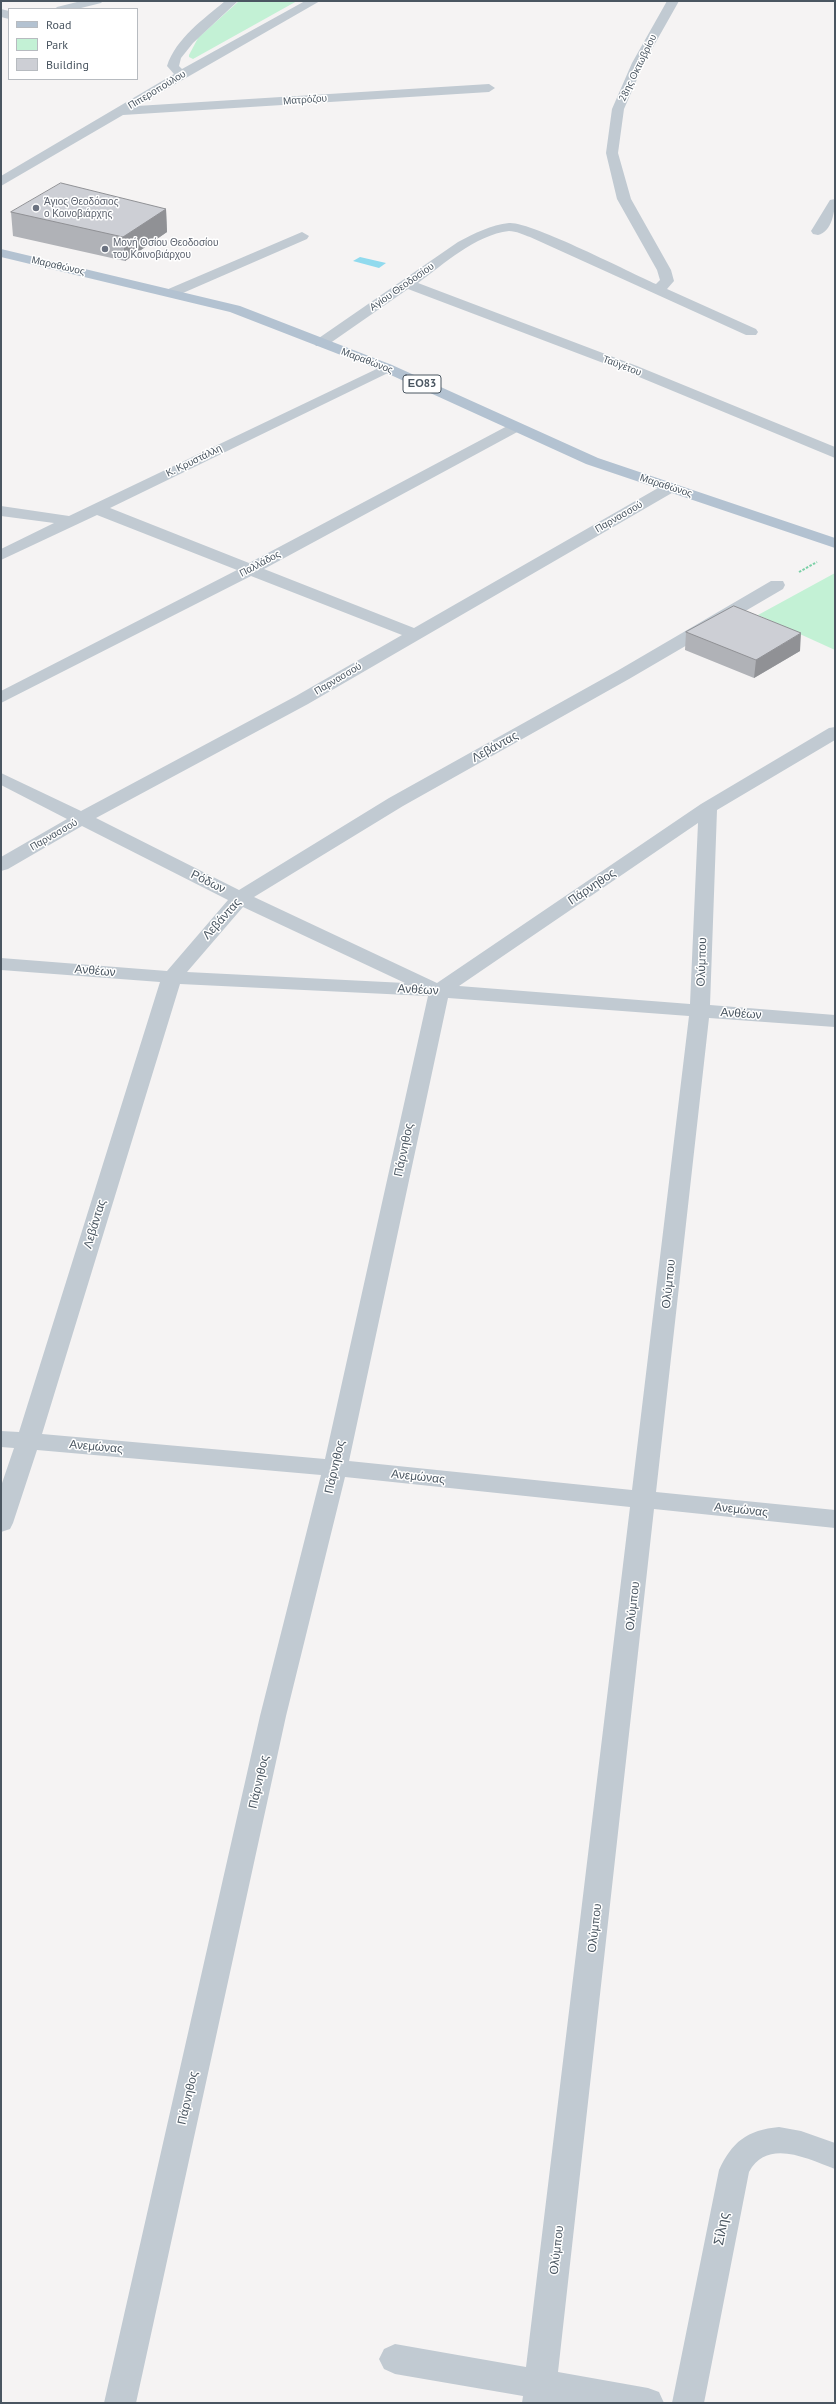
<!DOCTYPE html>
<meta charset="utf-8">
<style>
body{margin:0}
#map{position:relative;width:836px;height:2404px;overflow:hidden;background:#f5f3f3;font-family:"PT Sans",sans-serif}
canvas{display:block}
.frame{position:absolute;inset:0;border:2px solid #4a5661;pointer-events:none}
.legend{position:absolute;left:8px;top:8px;width:130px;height:72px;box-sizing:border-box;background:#fff;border:1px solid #b7bbc0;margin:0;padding:5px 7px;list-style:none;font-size:12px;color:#4a5661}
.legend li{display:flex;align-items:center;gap:8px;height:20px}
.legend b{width:20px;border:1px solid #b7bbc0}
</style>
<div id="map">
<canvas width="836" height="2404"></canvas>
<div class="frame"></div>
<ul class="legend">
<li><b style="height:5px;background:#b3c2d1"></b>Road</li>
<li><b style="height:11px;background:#c3f1d5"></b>Park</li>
<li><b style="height:11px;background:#cdcfd5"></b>Building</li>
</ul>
</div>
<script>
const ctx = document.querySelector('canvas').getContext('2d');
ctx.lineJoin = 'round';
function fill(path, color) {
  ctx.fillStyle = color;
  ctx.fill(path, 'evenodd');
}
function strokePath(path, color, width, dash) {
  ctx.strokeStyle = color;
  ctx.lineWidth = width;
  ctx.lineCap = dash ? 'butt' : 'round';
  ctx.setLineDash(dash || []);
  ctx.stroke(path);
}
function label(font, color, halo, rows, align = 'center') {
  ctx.font = font + ' "PT Sans",sans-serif';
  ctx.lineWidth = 3;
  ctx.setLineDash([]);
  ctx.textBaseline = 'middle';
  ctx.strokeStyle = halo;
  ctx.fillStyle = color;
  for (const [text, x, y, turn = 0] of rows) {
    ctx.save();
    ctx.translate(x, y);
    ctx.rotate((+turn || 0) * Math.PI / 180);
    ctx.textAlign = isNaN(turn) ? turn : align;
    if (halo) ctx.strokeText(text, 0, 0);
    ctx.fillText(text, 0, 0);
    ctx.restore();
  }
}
fill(new Path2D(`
 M239 1H297L193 59 189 57V55L198 38Z
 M835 573V650L758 615Z`), '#c3f1d5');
fill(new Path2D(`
 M360 257 386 263 379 268 353 261Z`), '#90daee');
strokePath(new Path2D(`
 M799 572 817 562`), '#7ad0a6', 2, [2.5, 1.5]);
fill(new Path2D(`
 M81 1H103L101 3 77 9H55L57 7Z
 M225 1H238L193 43 181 58 179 66 182 69 305 1H320L137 106 489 84 495 88 489 92 123 115 1 186V176L174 74 167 66C176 38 204 19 225 1Z
 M667 1H679L644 63 624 109 618 153 631 199 671 270 674 281 667 289 756 329 758 332 756 335H746L530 237C524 235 516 231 509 231 475 235 444 264 418 283L637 366 835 447V458L627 372 408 289 326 346H316L314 343 316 340 458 242C475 233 491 225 509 223 530 221 631 273 656 284L660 280 657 270 617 199 606 153 612 109 632 63Z
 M1 9 9 11V19L1 17Z
 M835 199C835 211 832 232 818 235L813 234 811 231 830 200Z
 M302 232 309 236 307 239 176 296H166L164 293 166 290Z
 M387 364 392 365 394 368 392 371 110 508 249 563 511 424H521L524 427 521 430 264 569 414 628 665 484H677L679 487 677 490 308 704 96 818 239 890 389 798 617 671 771 581H783L785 585 783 589 629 679 403 806 254 897 437 983 701 804 829 728 835 727V740L717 810 710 1005 835 1015V1027L709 1018 656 1492 835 1510V1528L654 1509 558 2372 648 2388 659 2392 664 2403H522L523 2396 395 2374 384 2369 379 2359 384 2349 395 2344 526 2367 630 1507 345 1477 286 1716 136 2403H104L260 1716 321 1475 37 1450 13 1523 10 1529 1 1532V1486L14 1448 1 1447V1431L19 1432 160 982 1 970V958L167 971 228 900 82 826 8 869 1 871V857L67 819 1 785V773L81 811 296 696 402 635 251 576 1 703V691L237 570 97 515 1 560V549L54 523 1 516V506L69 516ZM698 823 690 1004 459 986ZM243 907 405 983 187 972ZM180 984 428 996 325 1459 42 1434ZM448 998 689 1016 632 1490 349 1461Z
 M779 2127 801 2131 835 2143V2169C807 2159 768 2138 749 2172L704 2403H672L719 2170C732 2142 747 2130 779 2127Z`), '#c1cad2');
fill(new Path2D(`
 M1 249 240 306 392 365 598 458 835 538V548L586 464 382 371 230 312 1 257Z`), '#b3c2d1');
fill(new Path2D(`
 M166 209 167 232 125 261 13 236 11 212Z
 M686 632 800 651 754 678 685 650Z`), '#b0b2b7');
fill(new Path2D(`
 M166 209 167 232 125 261 123 237Z
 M801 633 800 651 754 678 756 660Z`), '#909195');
const building = new Path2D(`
 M61 183 166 209 123 237 11 212Z
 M734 606 801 633 756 660 686 632Z`);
fill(building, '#cdcfd5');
strokePath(building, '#909195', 1);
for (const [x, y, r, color] of [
 [36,208,4,"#6b7280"],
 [105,249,4,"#6b7280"]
]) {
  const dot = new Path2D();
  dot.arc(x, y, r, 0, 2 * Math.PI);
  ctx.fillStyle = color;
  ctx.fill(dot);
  strokePath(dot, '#fff', 1.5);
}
label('10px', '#4a5661', '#fff', [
 ["28ης Οκτωβρίου",638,68,-64],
 ["Πιπεροπούλου",157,90,-31],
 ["Ματρόζου",305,100,-4],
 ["Μαραθώνος",58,266,13],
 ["Αγίου Θεοδοσίου",402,287,-35],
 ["Μαραθώνος",367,361,21],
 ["Ταϋγέτου",622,366,21],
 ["Κ. Κρυστάλλη",194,461,-26],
 ["Μαραθώνος",666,486,18],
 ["Παρνασσού",619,517,-30],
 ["Παλλάδος",260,564,-28],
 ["Παρνασσού",338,679,-31],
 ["Παρνασσού",54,835,-30]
]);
label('10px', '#5b616d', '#fff', [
 ["Άγιος Θεοδόσιος",44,202],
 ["ο Κοινοβιάρχης",44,214],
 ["Μονή Οσίου Θεοδοσίου",113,243],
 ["του Κοινοβιάρχου",113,255]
], 'left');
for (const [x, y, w] of [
 [422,384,38]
]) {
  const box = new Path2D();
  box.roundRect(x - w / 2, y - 9, w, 18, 3);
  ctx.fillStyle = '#fff';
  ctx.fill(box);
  strokePath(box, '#4a5661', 1);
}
label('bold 11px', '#4a5661', null, [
 ["ΕΟ83",422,384]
]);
label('12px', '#4a5661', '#fff', [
 ["Λεβάντας",495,747,-29],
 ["Ρόδων",208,882,26],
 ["Πάρνηθος",592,887,-34],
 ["Λεβάντας",222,919,-48],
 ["Ολύμπου",702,962,-88],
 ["Ανθέων",95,971,5],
 ["Ανθέων",418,990,3],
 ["Ανθέων",741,1014,4],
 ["Πάρνηθος",404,1150,-78],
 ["Λεβάντας",95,1224,-73],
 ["Ολύμπου",669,1284,-84],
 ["Ανεμώνας",96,1447,5],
 ["Πάρνηθος",335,1467,-77],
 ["Ανεμώνας",418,1477,6],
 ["Ανεμώνας",741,1510,6],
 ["Ολύμπου",633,1606,-83],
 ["Πάρνηθος",259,1782,-77],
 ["Ολύμπου",595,1928,-83],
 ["Πάρνηθος",188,2098,-77],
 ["Ολύμπου",557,2250,-83]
]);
label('14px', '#4a5661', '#fff', [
 ["Σίλης",722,2229,-79]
]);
</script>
